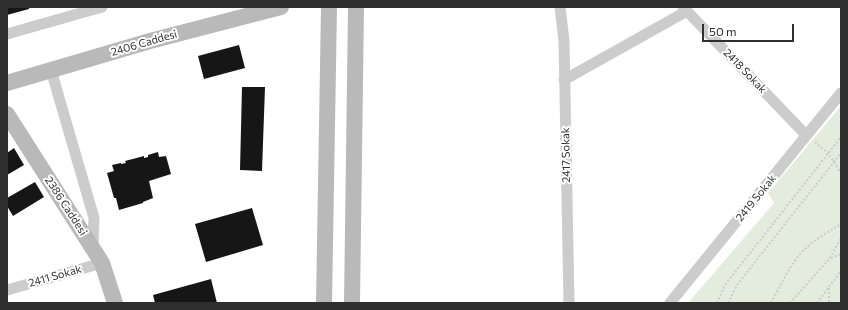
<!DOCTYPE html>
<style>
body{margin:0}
#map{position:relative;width:848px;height:310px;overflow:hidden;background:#fff;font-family:Commissioner,sans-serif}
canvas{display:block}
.frame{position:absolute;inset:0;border:8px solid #2f2f2f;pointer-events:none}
.scale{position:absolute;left:702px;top:24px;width:92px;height:18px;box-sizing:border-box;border:2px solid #2f2f2f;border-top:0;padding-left:5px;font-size:12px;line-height:14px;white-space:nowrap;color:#2f2f2f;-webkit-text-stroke:3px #fff;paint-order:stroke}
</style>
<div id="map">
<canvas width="848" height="310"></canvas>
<div class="frame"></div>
<div class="scale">50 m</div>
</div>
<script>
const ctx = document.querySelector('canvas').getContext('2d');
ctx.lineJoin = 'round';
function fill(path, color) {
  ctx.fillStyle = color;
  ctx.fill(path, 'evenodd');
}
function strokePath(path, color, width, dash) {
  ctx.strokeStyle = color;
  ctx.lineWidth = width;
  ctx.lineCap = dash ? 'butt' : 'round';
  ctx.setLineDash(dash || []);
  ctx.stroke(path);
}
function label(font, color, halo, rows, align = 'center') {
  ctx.font = font + ' Commissioner,sans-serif';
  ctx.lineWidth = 4;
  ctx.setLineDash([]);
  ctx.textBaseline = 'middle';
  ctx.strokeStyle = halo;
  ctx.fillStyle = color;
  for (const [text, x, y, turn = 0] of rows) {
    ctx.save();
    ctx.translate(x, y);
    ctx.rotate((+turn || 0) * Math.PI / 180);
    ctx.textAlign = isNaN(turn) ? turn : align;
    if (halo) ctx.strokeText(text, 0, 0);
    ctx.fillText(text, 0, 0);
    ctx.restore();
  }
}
fill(new Path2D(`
 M841 106V303H688L774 203 768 193Z`), '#e4ecde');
fill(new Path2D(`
 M7 7H29V9L7 15Z
 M239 45 245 68 204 79 198 56Z
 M242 87H265L262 171 240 170Z
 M14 148 24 165 7 175V153Z
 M158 152 159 157 166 156 171 174 149 181 153 198 143 202V203L119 210 116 198H114L107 173 114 171 112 165 121 163V164L126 163 125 161 144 156V158L148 157V155Z
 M35 182 44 197 13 216 7 206V198Z
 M252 208 263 245 206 262 195 224Z
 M211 279 217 303H155L153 295Z`), '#161616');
strokePath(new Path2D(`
 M815 142 828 153 841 173
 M831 258 841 254
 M829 288V303
 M717 303 725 285 841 137
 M728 303 737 285 841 153
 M771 303C780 286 788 269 800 254 811 241 827 233 841 224
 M790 303 830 258 841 238
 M817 303 841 271`), '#ccc', 2, [2, 2]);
strokePath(new Path2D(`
 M560 7 564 41 569 303
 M683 7 806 135
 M7 34 102 7
 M51 70 94 218 93 248
 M564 80 687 11
 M7 290 102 263
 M670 303 841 93`), '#ccc', 11);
strokePath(new Path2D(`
 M7 83 150 41 281 7
 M7 114 102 263 115 303
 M324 303 329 7
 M352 303 356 7`), '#b9b9b9', 16);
label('11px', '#2f2f2f', '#fff', [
 ["2406 Caddesi",144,43,-16],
 ["2418 Sokak",745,71,46],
 ["2417 Sokak",566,155,-91],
 ["2419 Sokak",756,198,-51],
 ["2386 Caddesi",66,206,57],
 ["2411 Sokak",55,276,-16]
]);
</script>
